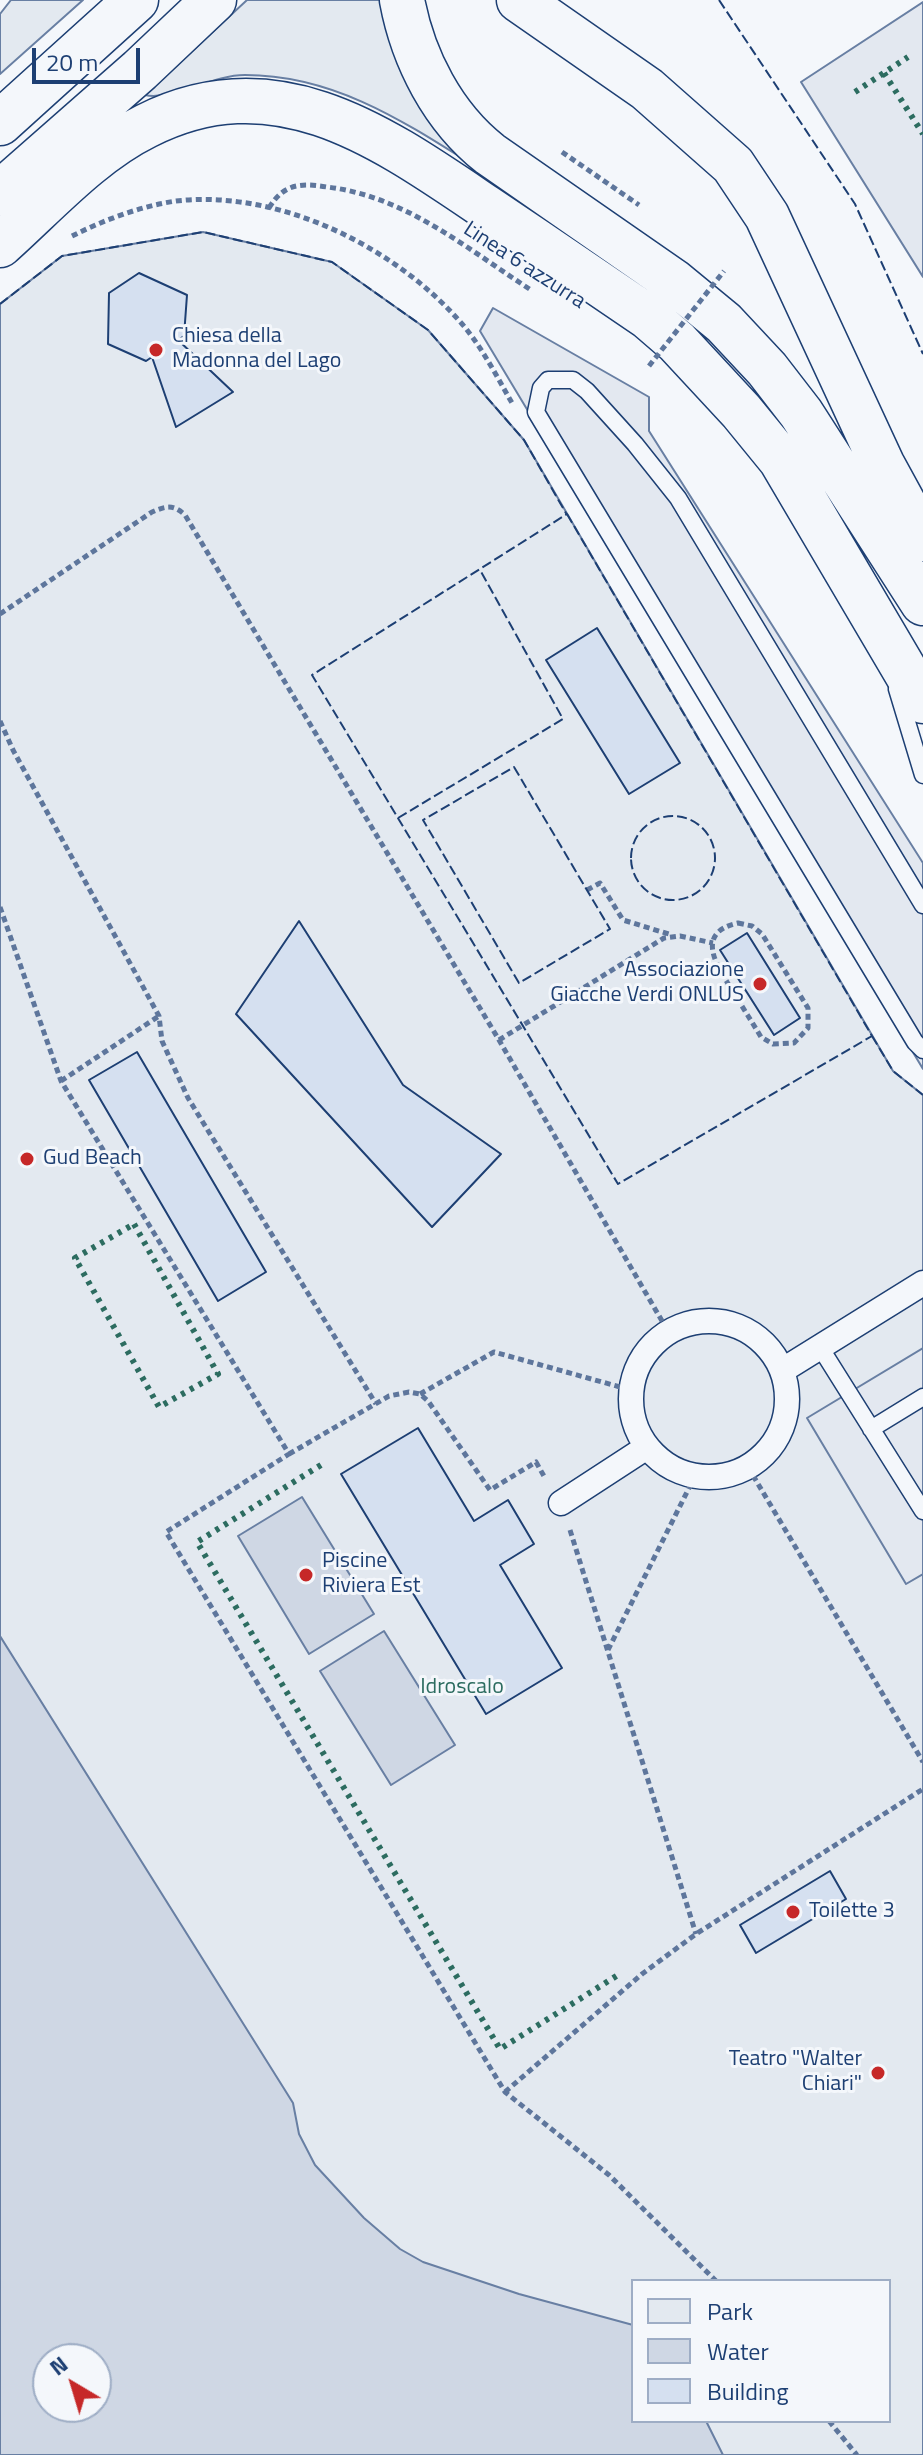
<!DOCTYPE html>
<style>
body{margin:0}
#map{position:relative;width:923px;height:2455px;overflow:hidden;background:#f4f7fb;font-family:"Titillium Web",sans-serif}
canvas{display:block}
.legend{position:absolute;left:631px;top:2279px;width:260px;height:144px;box-sizing:border-box;background:#f4f7fb;border:2px solid #9eadc5;margin:0;padding:10px 14px;list-style:none;font-size:24px;color:#1d3f73}
.legend li{display:flex;align-items:center;gap:16px;height:40px}
.legend b{width:40px;border:2px solid #9eadc5}
.north{position:absolute;left:32px;top:2343px;width:80px;height:80px;box-sizing:border-box;background:#f4f7fb;border:2px solid #9eadc5;border-radius:50%;rotate:322deg;font-size:22px;font-weight:700;line-height:32px;text-align:center;color:#1d3f73}
.north::after{content:'';display:block;margin:auto;width:28px;height:36px;background:#c62828;clip-path:polygon(50% 0,100% 100%,50% 72%,0 100%)}
.scale{position:absolute;left:32px;top:48px;width:108px;height:36px;box-sizing:border-box;border:4px solid #1d3f73;border-top:0;padding-left:10px;font-size:24px;line-height:28px;white-space:nowrap;color:#1d3f73;-webkit-text-stroke:6px #f4f7fb;paint-order:stroke}
</style>
<div id="map">
<canvas width="923" height="2455"></canvas>
<ul class="legend">
<li><b style="height:22px;background:#e3e9f0"></b>Park</li>
<li><b style="height:22px;background:#cfd7e4"></b>Water</li>
<li><b style="height:22px;background:#d5e0f0"></b>Building</li>
</ul>
<div class="north">N</div>
<div class="scale">20 m</div>
</div>
<script>
const ctx = document.querySelector('canvas').getContext('2d');
ctx.lineJoin = 'round';
function fill(path, color) {
  ctx.fillStyle = color;
  ctx.fill(path, 'evenodd');
}
function strokePath(path, color, width, dash) {
  ctx.strokeStyle = color;
  ctx.lineWidth = width;
  ctx.lineCap = dash ? 'butt' : 'round';
  ctx.setLineDash(dash || []);
  ctx.stroke(path);
}
function label(font, color, halo, rows, align = 'center') {
  ctx.font = font + ' "Titillium Web",sans-serif';
  ctx.lineWidth = 6;
  ctx.setLineDash([]);
  ctx.textBaseline = 'middle';
  ctx.strokeStyle = halo;
  ctx.fillStyle = color;
  for (const [text, x, y, turn = 0] of rows) {
    ctx.save();
    ctx.translate(x, y);
    ctx.rotate((+turn || 0) * Math.PI / 180);
    ctx.textAlign = isNaN(turn) ? turn : align;
    if (halo) ctx.strokeText(text, 0, 0);
    ctx.fillText(text, 0, 0);
    ctx.restore();
  }
}
const green = new Path2D(`
 M11 0H83L0 74V14Z
 M247 0H390L510 188C425 137 348 75 245 75 212 75 171 101 145 95Z
 M203 232 332 262 428 330 524 440 893 1071 923 1095V2455H0V304L62 256ZM633 2281H889V2421H633ZM48 2359H96V2407H48Z`);
fill(green, '#e3e9f0');
strokePath(green, '#687fa3', 2);
const parking = new Path2D(`
 M923 2V277L801 82Z
 M493 308 649 397V431L923 863V1069L480 331Z
 M923 1348V1574L906 1584 807 1418Z`);
fill(parking, '#e3e8f0');
strokePath(parking, '#687fa3', 2);
const water = new Path2D(`
 M302 1497 374 1614 309 1654 238 1536Z
 M384 1631 455 1745 391 1785 320 1671Z
 M0 1636 283 2087 293 2103 299 2134 315 2165 364 2218 400 2249 423 2262 519 2294 633 2325V2421H706L723 2455H0ZM96 2359V2407H48V2359Z`);
fill(water, '#cfd7e4');
strokePath(water, '#687fa3', 2);
const building = new Path2D(`
 M139 273 187 295 184 336 178 340 233 392 176 427 152 357 146 361 108 344 109 293Z
 M597 628 680 763 629 794 546 660Z
 M299 921 403 1085 501 1154 432 1227 236 1014Z
 M747 933 800 1018 774 1035 720 950Z
 M137 1052 266 1272 218 1301 89 1080Z
 M418 1428 474 1521 508 1500 534 1544 500 1565 562 1668 486 1714 341 1474Z
 M830 1871 846 1899 756 1953 740 1925Z`);
fill(building, '#d5e0f0');
strokePath(building, '#1d3f73', 2);
const service = new Path2D(`
 M897 689 923 775
 M923 905 678 498 635 444 587 391 573 380H548L541 388 536 412 915 1042 923 1050
 M820 1347 923 1511
 M871 1429 923 1397`);
const pedestrian = new Path2D(`
 M631 1399a78 78 0 1 1 156 0a78 78 0 1 1-156 0Z
 M783 1370 923 1283
 M561 1503 647 1447`);
const trunk = new Path2D(`
 M402 0C413 59 443 117 490 154L673 281 724 323 767 369 801 413 923 603
 M519 0 647 89 733 165 767 216 882 464 923 539
 M0 123 136 0
 M0 193 140 70 214 0
 M0 245C46 204 91 153 146 126 276 60 382 137 487 208 541 244 595 281 648 317L677 342 741 411 781 460 923 701`);
strokePath(service, '#1d3f73', 19);
strokePath(pedestrian, '#1d3f73', 27);
strokePath(trunk, '#1d3f73', 47);
strokePath(new Path2D(`
 M562 152 639 205
 M269 208C284 183 301 183 327 187 405 196 466 248 531 290
 M72 236C104 220 141 206 176 201 280 189 397 248 463 325 483 349 497 377 512 403
 M0 614 152 512C166 506 173 504 185 515L499 1040 669 1333
 M0 721 13 750 159 1016 162 1041 188 1098 376 1404
 M587 890 600 883 623 920 672 935
 M0 907 61 1081 289 1454 166 1532 505 2092 609 2175 716 2281
 M738 923 752 926 762 934 808 1008V1028L794 1043 773 1044 761 1037C752 1022 743 1008 734 993 719 969 692 933 738 923Z
 M499 1040 664 938 680 936 713 943
 M61 1081 159 1016
 M420 1394 494 1352 631 1390
 M289 1454 389 1396 409 1392 420 1394 428 1401 490 1490 536 1462 545 1478
 M748 1467 923 1762
 M570 1530 696 1934
 M608 1650 695 1476
 M505 2092 642 1974 696 1934 923 1789
 M829 2421 857 2455`), '#5e769c', 5, [6, 4]);
strokePath(service, '#f4f7fb', 16);
strokePath(pedestrian, '#f4f7fb', 24);
strokePath(trunk, '#f4f7fb', 44);
strokePath(new Path2D(`
 M649 366 724 271`), '#5e769c', 5, [6, 4]);
strokePath(new Path2D(`
 M884 73 923 134
 M855 92 908 57
 M134 1224 218 1374 159 1407 75 1258Z
 M321 1465 197 1542 500 2049 618 1975`), '#2c6c60', 6, [4, 6]);
strokePath(new Path2D(`
 M719 0 855 204 923 354
 M0 304 62 256 203 232 332 262 428 330 524 440 567 515
 M567 514 872 1036 618 1184 312 675Z
 M514 767 610 929 519 983 423 820Z
 M631 858a42 42 0 1 1 84 0a42 42 0 1 1-84 0Z
 M398 818 563 719 480 570
 M872 1036 893 1071 923 1095`), '#1d3f73', 2, [10, 4]);
for (const [x, y, r, color] of [
 [156,350,8,"#c62828"],
 [760,984,8,"#c62828"],
 [27,1159,8,"#c62828"],
 [306,1575,8,"#c62828"],
 [793,1912,8,"#c62828"],
 [878,2073,8,"#c62828"]
]) {
  const dot = new Path2D();
  dot.arc(x, y, r, 0, 2 * Math.PI);
  ctx.fillStyle = color;
  ctx.fill(dot);
  strokePath(dot, '#f4f7fb', 3);
}
label('22px', '#1d3f73', '#f4f7fb', [
 ["Linea 6 azzurra",524,266,33]
]);
label('22px', '#1d3f73', '#f4f7fb', [
 ["Chiesa della",172,337],
 ["Madonna del Lago",172,362],
 ["Associazione",744,971,"right"],
 ["Giacche Verdi ONLUS",744,996,"right"],
 ["Gud Beach",43,1159],
 ["Piscine",322,1562],
 ["Riviera Est",322,1587],
 ["Toilette 3",809,1912],
 ["Teatro \"Walter",862,2060,"right"],
 ["Chiari\"",862,2085,"right"]
], 'left');
label('22px', '#2c6c60', '#f4f7fb', [
 ["Idroscalo",462,1688]
]);
</script>
